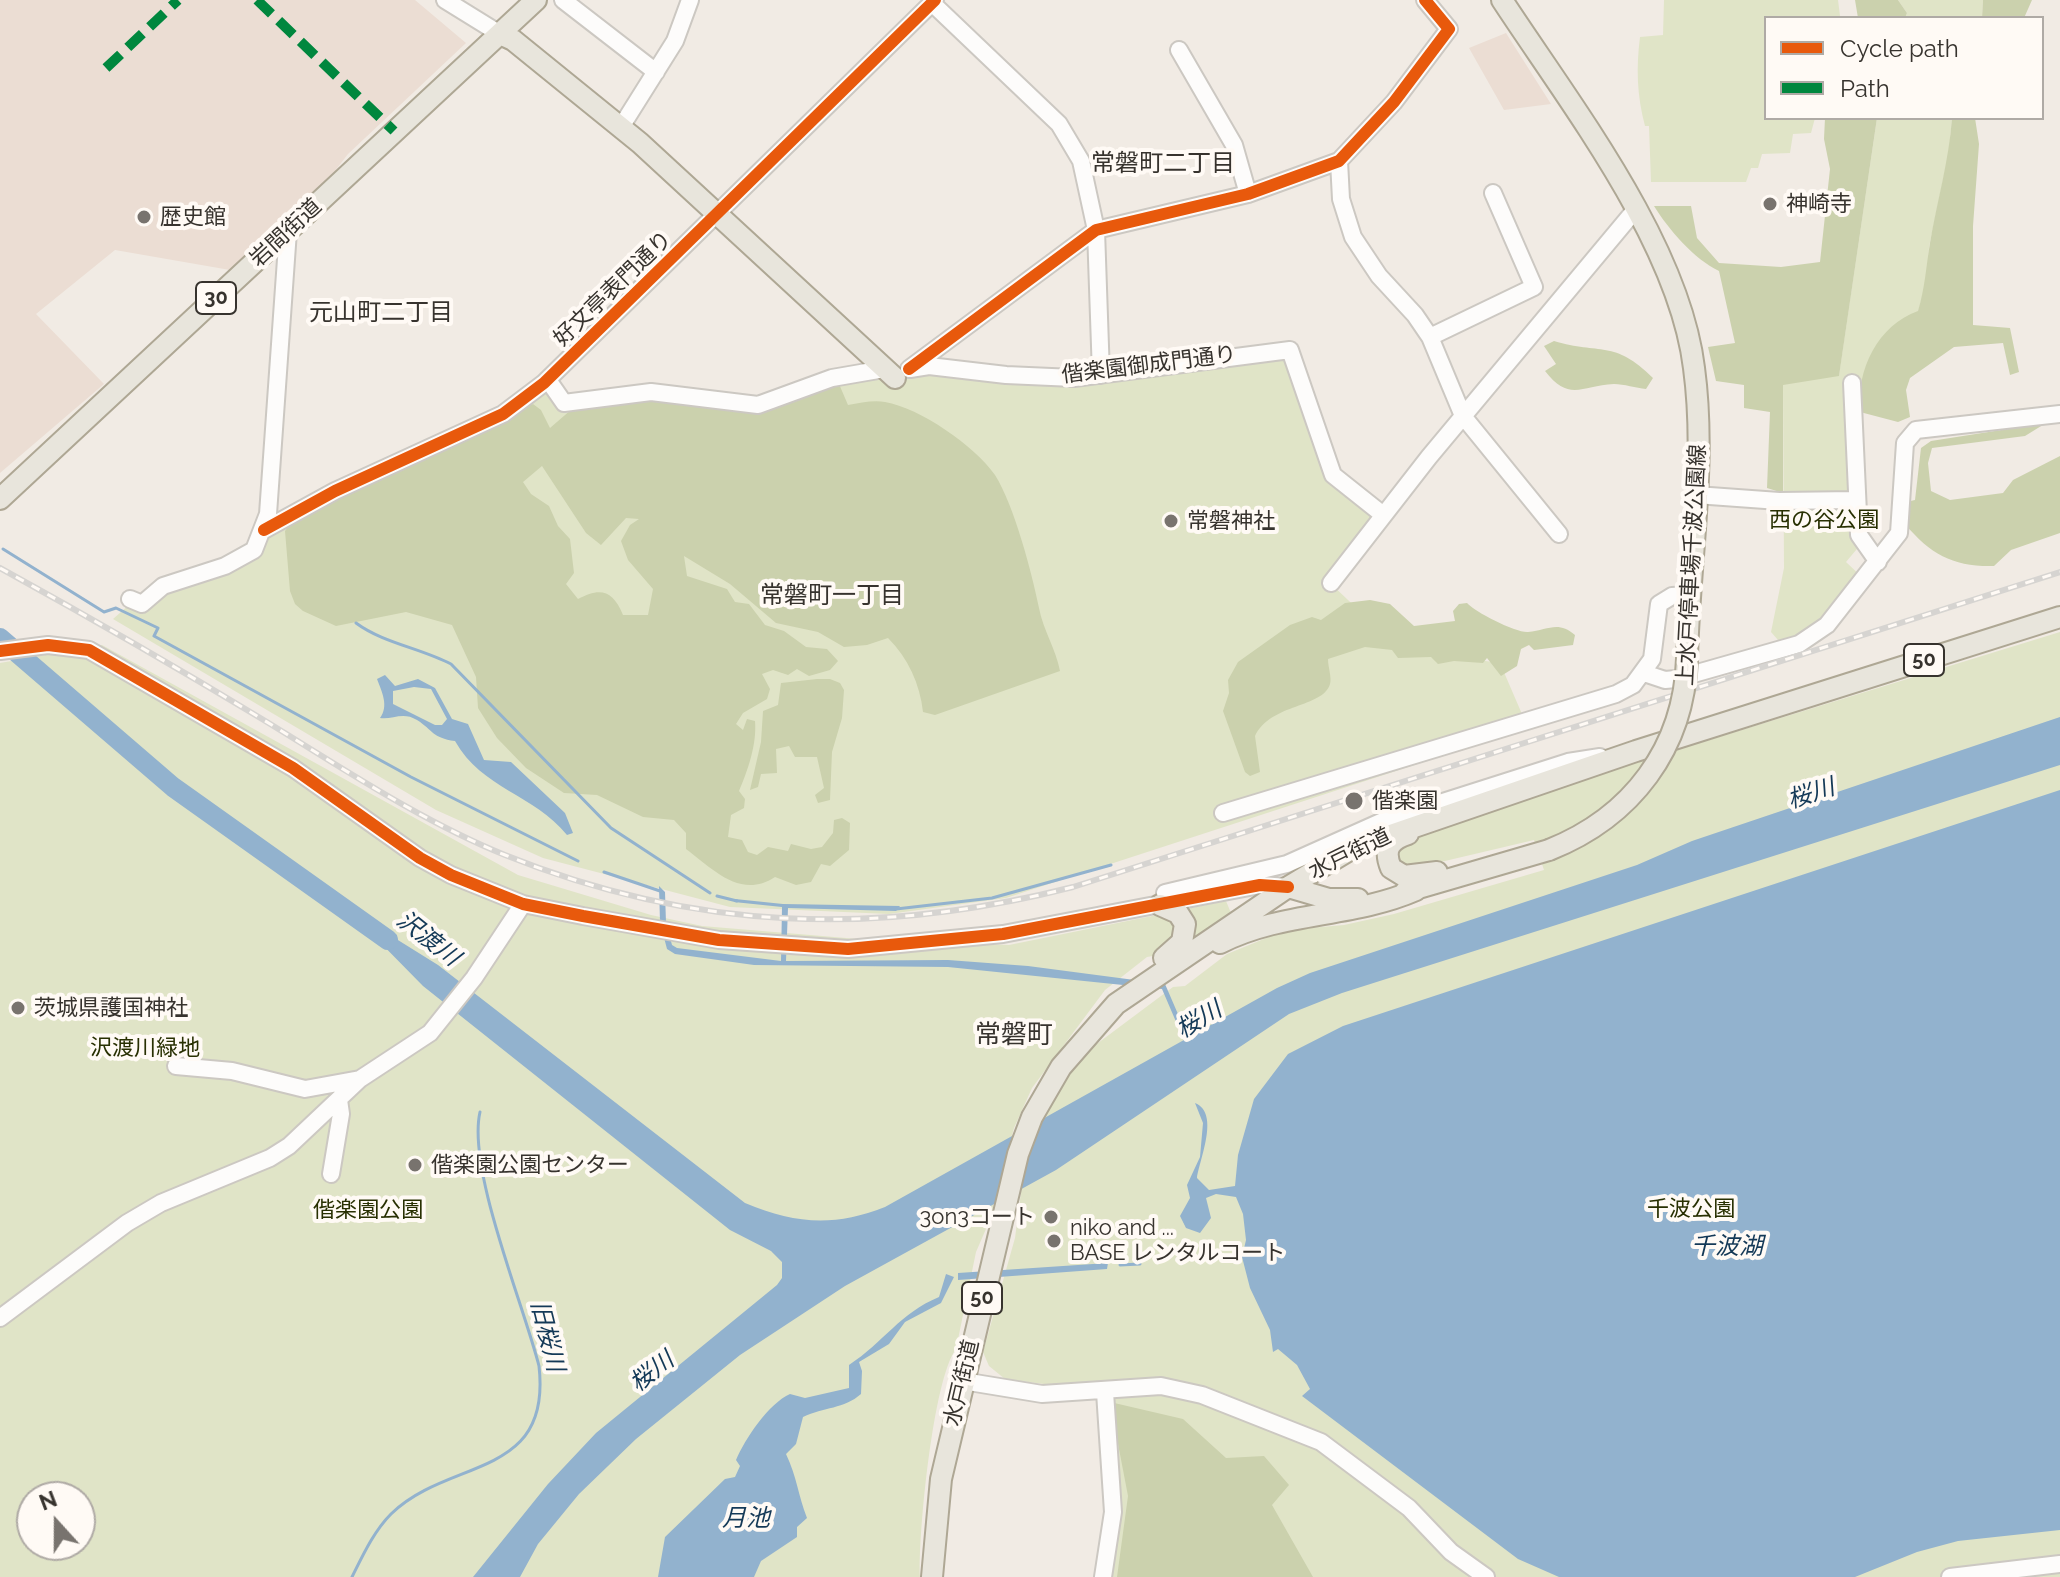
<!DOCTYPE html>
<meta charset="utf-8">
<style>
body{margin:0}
#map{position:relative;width:2060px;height:1577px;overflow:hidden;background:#f1ebe4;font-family:Raleway,sans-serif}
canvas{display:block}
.legend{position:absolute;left:1764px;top:16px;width:280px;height:104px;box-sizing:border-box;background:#fffaf5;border:2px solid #afaaa5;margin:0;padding:10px 14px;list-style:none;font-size:24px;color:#37332e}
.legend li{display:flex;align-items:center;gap:16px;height:40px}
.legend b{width:40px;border:2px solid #afaaa5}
.north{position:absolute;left:16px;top:1481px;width:80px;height:80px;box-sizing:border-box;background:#fffaf5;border:2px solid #afaaa5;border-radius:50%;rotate:339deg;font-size:22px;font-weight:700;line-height:32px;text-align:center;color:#37332e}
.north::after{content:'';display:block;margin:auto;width:28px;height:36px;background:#78736e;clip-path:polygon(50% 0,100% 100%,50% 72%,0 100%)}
</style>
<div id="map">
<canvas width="2060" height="1577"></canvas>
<ul class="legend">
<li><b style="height:10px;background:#e8590c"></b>Cycle path</li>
<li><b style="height:10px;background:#00873e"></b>Path</li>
</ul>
<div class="north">N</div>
</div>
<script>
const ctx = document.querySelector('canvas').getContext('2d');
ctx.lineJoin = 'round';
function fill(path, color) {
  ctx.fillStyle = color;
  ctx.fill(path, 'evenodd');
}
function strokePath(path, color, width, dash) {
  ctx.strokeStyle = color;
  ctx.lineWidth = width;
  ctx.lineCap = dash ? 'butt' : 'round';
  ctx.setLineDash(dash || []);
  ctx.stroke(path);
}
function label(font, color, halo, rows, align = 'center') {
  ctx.font = font + ' Raleway,"Noto Sans JP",sans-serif';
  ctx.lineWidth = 8;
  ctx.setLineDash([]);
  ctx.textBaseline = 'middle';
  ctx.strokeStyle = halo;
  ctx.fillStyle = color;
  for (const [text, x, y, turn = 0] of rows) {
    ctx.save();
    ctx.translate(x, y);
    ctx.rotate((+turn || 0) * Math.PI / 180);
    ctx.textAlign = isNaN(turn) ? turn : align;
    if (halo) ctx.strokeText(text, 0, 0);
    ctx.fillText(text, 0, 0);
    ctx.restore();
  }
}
fill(new Path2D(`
 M0 0H415L466 43 348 154 324 185 230 270 115 250 36 314 104 384 0 473Z
 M1506 33 1551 104 1504 110 1469 48Z`), '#ebddd3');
fill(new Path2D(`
 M1664 0H1838L1840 16 1836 18H1766V118H1815L1811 133 1793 134 1790 153 1762 154 1758 168H1751L1746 182H1651L1649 126H1645C1637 96 1636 68 1640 37L1663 35Z
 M1898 0H1983L1982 18H1905L1907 13Z
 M1877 118H1952L1949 152 1929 247 1927 281 1918 312 1859 403 1867 537 1846 562 1864 579 1827 625 1785 648 1771 632 1784 568 1783 384 1839 375Z
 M1288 356 1331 476 1380 515 1330 583 1400 649 1500 663 1528 728 1006 898 889 914 730 907 543 858 436 810 113 619 130 604 148 610 164 590 214 579 257 557 272 533 539 392H557L562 408 638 398 731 410 834 382 881 374C898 385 905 382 920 370L1014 381Z
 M2060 632V1577H1103L1109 1399 1059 1386 1005 1379 989 1366 983 1352 1015 1238 1024 1169 1051 1104 1076 1063 1094 1046 1173 987 1185 986 1227 954 1286 930 1344 925 1394 914 1544 870 1534 840 1411 869 1398 863 1396 852 1408 840 1631 764Z
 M102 645 518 875 651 915 702 926 858 939 1009 945 1226 901 1231 913 1176 952 1147 957 1105 990 1032 1088 1014 1128 989 1222 976 1252 956 1349C933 1379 918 1535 920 1577H0V663ZM32 1497H80V1545H32Z`), '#e0e4c7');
fill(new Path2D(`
 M1855 0H1898L1907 13 1905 18H1858Z
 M1983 0H2032L2024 18H1982Z
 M1825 118H1877L1839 376 1783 385V493L1767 488 1770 412 1744 408V385L1716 381 1708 347 1735 343 1719 271C1694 259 1669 230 1654 206H1691L1697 238 1719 263 1781 267 1820 262 1830 169 1824 139Z
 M1952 118H1975L1979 144 1973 226V325L2010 328 2019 372 2010 375 2003 343 1954 347 1910 378 1906 390 1910 417 1898 422 1860 412C1856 370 1878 325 1918 311 1925 288 1926 267 1930 243 1937 201 1949 161 1952 118Z
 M1554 341C1600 355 1614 339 1653 378L1646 389C1636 388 1624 384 1614 384 1581 386 1569 402 1545 371L1556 364 1544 346Z
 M839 384 848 405C860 403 873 400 885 402 920 408 975 446 995 475 1014 505 1032 573 1039 608 1043 630 1056 649 1060 671L935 715 923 712C920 684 908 658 888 638L867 645 844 647 818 632 776 623 730 584 684 556 687 576 727 589 735 602 749 604 765 625 784 631 806 647 827 649 838 661 830 670 809 676 797 669 788 675 773 670 762 674 770 689 767 699 743 713 736 724 743 730 747 719 755 721C757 744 748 770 739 791L745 799 744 808 731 815 728 837 742 840 748 852 757 855 768 847 788 851 791 844 811 849 822 847 833 833 834 820 842 818 850 823 849 850 830 866 821 864 811 882 796 885 775 877C740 900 712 868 686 849V833L674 820 643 817 597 795 564 793 526 768 497 738 478 708 476 677 452 625 406 612 336 626 303 611 295 604 290 591 285 531 294 519 397 465 533 404 541 410 550 428 572 409 643 401H692L746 413ZM542 466 586 533 601 545 626 518 639 519 630 525 621 541 628 560 653 589 648 615H623C613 590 600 587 578 599L566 584 574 573 570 539 558 526 549 506 531 494 523 482Z
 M2046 423 2025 436 1932 448 1928 463 1931 491 1950 500 2003 493 2013 480 2060 456V533L2011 550 1994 566C1954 567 1931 555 1905 524L1906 502 1915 500 1921 448 1931 441Z
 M1370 600 1390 604 1414 626 1455 621 1453 611 1459 604 1467 603C1475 612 1516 633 1528 632 1548 630 1558 620 1575 635L1573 645 1534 650 1529 645 1521 649 1517 666 1501 676 1487 658 1483 663 1454 661 1438 664 1431 657 1398 658 1392 650 1365 647 1328 659C1328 667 1332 678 1330 684 1323 708 1271 703 1255 736L1260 772 1250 776 1245 772 1223 711 1229 693 1228 680 1238 662 1290 625 1312 617 1321 620 1345 603Z
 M817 679H830L840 683 844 690 842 718 832 752 830 800 818 803 815 795 824 788 817 757H795L789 746 776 749 777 773 761 774 758 787 750 790 761 742 763 711 778 705 781 683Z
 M1110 1402 1183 1419 1226 1458 1264 1456 1289 1485 1272 1505 1313 1577H1117L1128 1496Z`), '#cbd1ad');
fill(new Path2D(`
 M385 675 395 686 418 679 435 688 452 719 468 724 484 760 511 762 565 813 573 833 567 835C534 794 482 789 455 741 432 738 433 730 417 720 403 711 392 720 380 718 389 706 382 692 377 679ZM414 687 431 689 447 719 442 725H435L393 704V691Z
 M2060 717V765L1342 993 1289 1014 1056 1170 845 1286 740 1355 636 1439 579 1494 538 1544 520 1577H473L548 1484 596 1433 777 1285 782 1278V1262L771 1251 730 1230 423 986 366 928 369 922 438 965 745 1203C795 1224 834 1227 885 1207L1277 988 1310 973 1637 865 1692 841Z
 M2060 790V1530L1958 1541 1917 1552 1855 1577H1559L1518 1559 1302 1396 1310 1389 1297 1365 1278 1349 1273 1352 1270 1330 1250 1288 1242 1257 1246 1240 1243 1214 1236 1197 1216 1194 1206 1198 1211 1218 1200 1233 1186 1228 1180 1216 1190 1198 1187 1185 1200 1157 1203 1123 1195 1103C1220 1113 1200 1158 1197 1178L1209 1190 1235 1186 1238 1155 1254 1099 1288 1054 1343 1026Z
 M659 886 665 892 666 923 672 945 677 948 781 961 782 907 734 902 735 899 783 904 900 906 896 911 788 908 786 961 948 960 1028 966 1165 984 1187 1035 1183 1038 1162 989 948 967 754 965 675 954 667 949 660 922Z
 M1108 1263 1107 1269 958 1280V1273Z
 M946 1274 954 1277 941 1303 905 1322 889 1344 859 1362 862 1371 861 1394C844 1409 824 1407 803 1417L796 1444 786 1454C797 1477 798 1495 807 1518L797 1527V1537L761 1561 754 1577H658L665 1537 725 1479 735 1477 740 1466 736 1460C745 1439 769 1403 790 1394L805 1398 849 1388V1365C884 1342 900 1313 939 1297Z`), '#92b2ce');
strokePath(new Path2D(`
 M3 549 104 612 116 608 158 628 154 636 411 777 578 861
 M356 623C383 643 420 648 451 664L611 828 710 893
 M604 872 660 891
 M717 896 737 901
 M896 909 992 898 1111 865
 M1120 1265 1140 1264
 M352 1577C363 1555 374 1531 391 1514 449 1457 552 1480 539 1366 523 1303 467 1169 480 1112`), '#92b2ce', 3);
strokePath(new Path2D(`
 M0 638 173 787 388 940`), '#92b2ce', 20);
const minor = new Path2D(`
 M445 0 500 34
 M563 0 656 72
 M932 3 1059 124 1081 161 1096 230 1101 375
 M1179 50 1234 145 1248 194
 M621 127 675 41 690 0
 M1339 161 1341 199 1353 237 1379 276 1415 315 1430 337 1463 416 1559 534
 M1430 337 1534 287 1493 193
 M909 369 1096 230 1248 194 1339 161 1394 102 1449 29 1425 0
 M910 369 929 366 1006 375 1074 378 1290 350 1333 475 1382 514
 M548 380 564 403 651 392 758 405 832 378 884 369
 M1852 383 1859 535 1878 562
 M1696 495 1779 501 1855 500
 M264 530 335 491 503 414 544 383 935 0
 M1331 583 1429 457 1636 209
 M130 599 142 604 163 586 225 566 254 550 268 514 288 231
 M0 651 48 645 89 650 293 768 420 858 451 875 523 904 583 916 719 940 848 949 1003 934 1260 885 1288 887
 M1644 673 1665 680 1676 679 1799 644 1827 625 1899 533 1905 443 1916 430 2060 414
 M1223 813 1616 694 1633 685 1652 659 1659 604 1672 596 1689 595
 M1165 893 1287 864 1383 821 1568 762 1600 757
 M176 1066 232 1071 305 1089 360 1079
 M331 1174 341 1114 339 1100
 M0 1318 127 1223 161 1203 270 1158 289 1146 360 1079 430 1033 474 978 523 904
 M963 1381 1042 1394 1161 1386 1202 1395 1321 1442 1409 1508 1451 1552 1486 1577
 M1103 1577 1113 1512 1105 1392
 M1950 1577 2060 1564`);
const major = new Path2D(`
 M1502 0C1570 104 1679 243 1694 368 1707 464 1689 562 1687 659
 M500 34 513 40 640 143 895 378
 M0 499 536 0
 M1408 834C1390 840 1383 849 1391 868L1404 876 1437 872
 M1288 887 1329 899H1358
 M1405 892 1549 850
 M1160 905 1178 913 1185 924 1182 942 1164 958
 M1220 943C1283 911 1352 918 1416 890
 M932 1577 941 1479 1018 1154 1032 1117 1061 1067 1116 1004 1288 887 1353 848 1636 751 2060 617`);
strokePath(minor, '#ccc8c2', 20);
strokePath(major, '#aea794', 24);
strokePath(minor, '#fdfcfb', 16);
strokePath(major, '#e8e5dc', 20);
const rail = new Path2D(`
 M0 568C89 617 176 667 262 719 341 767 419 820 505 855 694 931 876 937 1073 887L2060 572`);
strokePath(rail, '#d6d4d1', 6);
strokePath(rail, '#fffaf5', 3, [9]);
const majorBridge = new Path2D(`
 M1549 850C1632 817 1684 748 1687 659`);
strokePath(majorBridge, '#aea794', 24, []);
strokePath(majorBridge, '#e8e5dc', 20);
strokePath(new Path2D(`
 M257 0 394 131
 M106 68 178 0`), '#00873e', 10, [20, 10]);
strokePath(new Path2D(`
 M909 369 1096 230 1248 194 1339 161 1394 102 1449 29 1425 0
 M264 530 335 491 503 414 544 383 935 0
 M0 651 48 645 89 650 293 768 420 858 451 875 523 904 583 916 719 940 848 949 1003 934 1260 885 1288 887`), '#e8590c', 12);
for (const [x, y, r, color] of [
 [1770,204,8,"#78736e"],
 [144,217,8,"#78736e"],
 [1171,521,8,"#78736e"],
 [1354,801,10,"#78736e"],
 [18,1008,8,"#78736e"],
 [415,1165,8,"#78736e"],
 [1051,1217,8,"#78736e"],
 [1054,1241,8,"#78736e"]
]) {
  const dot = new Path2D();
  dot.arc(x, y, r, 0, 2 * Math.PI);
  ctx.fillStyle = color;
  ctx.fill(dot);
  strokePath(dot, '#fffaf5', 3);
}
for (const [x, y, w] of [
 [216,298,40],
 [1924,660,40],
 [982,1298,40]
]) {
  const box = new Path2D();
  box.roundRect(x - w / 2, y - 16, w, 32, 6);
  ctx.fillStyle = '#fffaf5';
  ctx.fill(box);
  strokePath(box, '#37332e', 2);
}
label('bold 20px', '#37332e', null, [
 ["30",216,298],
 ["50",1924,660],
 ["50",982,1298]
]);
label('22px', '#37332e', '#fffaf5', [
 ["神崎寺",1786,204],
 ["歴史館",160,217],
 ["常磐神社",1187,521],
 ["偕楽園",1372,801],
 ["茨城県護国神社",34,1008],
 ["偕楽園公園センター",431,1165],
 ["3on3コート",1035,1217,"right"],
 ["niko and ...",1070,1228],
 ["BASE レンタルコート",1070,1253]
], 'left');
label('22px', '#37332e', '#fffaf5', [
 ["岩間街道",286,233,-43],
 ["好文亭表門通り",613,289,-44],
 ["偕楽園御成門通り",1149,365,-7],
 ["上水戸停車場千波公園線",1692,565,-87],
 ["水戸街道",1350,854,-26],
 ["水戸街道",962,1383,-77]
]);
label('22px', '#283002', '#fffaf5', [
 ["西の谷公園",1824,520],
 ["沢渡川緑地",145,1048],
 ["千波公園",1691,1209],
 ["偕楽園公園",368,1210]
]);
label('24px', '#37332e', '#fffaf5', [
 ["常磐町二丁目",1163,164],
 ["元山町二丁目",381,313],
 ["常磐町一丁目",832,596]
]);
label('italic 24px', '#143957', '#fffaf5', [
 ["桜川",1811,794,-18],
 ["沢渡川",428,939,38],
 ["桜川",1199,1020,-31],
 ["千波湖",1727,1247],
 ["旧桜川",547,1336,76],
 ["桜川",652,1372,-38],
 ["月池",746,1519]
]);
label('26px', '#37332e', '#fffaf5', [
 ["常磐町",1014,1035]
]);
</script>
